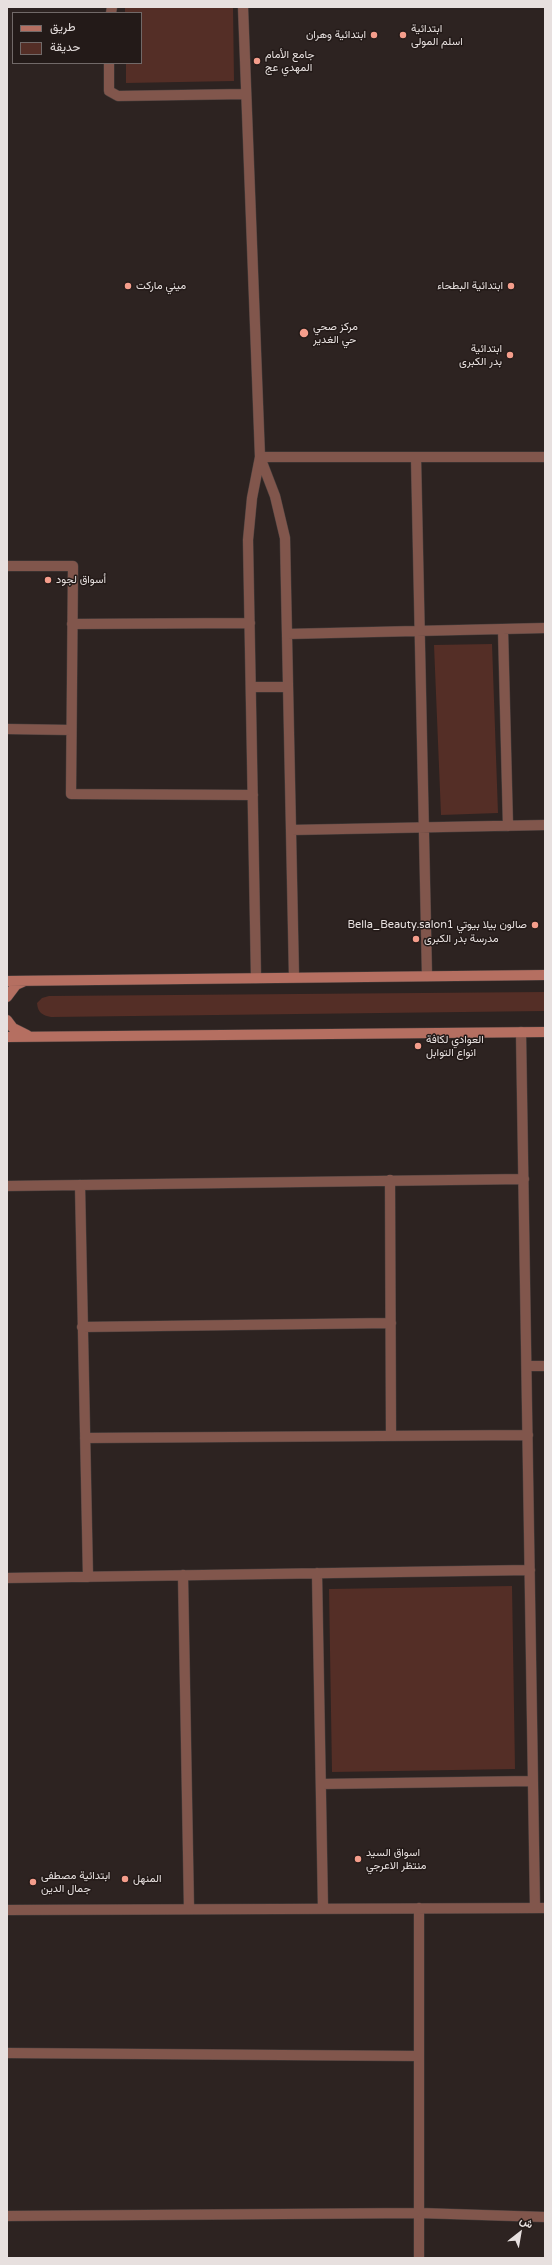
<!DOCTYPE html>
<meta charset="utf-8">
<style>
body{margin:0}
#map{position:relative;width:552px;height:2265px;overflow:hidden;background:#2d2321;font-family:"Varela Round",Vazirmatn,sans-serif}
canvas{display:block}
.frame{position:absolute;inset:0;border:8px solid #e7e0df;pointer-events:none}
.legend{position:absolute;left:12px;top:12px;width:130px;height:52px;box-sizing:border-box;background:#231a18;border:1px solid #716968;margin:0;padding:5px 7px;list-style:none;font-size:12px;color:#e7e0df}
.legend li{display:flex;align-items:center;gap:8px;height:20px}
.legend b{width:20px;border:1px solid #716968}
.north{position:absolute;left:500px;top:2213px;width:40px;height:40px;-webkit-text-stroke:3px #231a18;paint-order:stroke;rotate:31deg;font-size:11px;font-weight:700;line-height:16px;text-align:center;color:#e7e0df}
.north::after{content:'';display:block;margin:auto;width:14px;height:18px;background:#e7e0df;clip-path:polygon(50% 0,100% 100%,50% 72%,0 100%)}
</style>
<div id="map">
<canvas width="552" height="2265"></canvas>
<div class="frame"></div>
<ul class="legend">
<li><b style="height:5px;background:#b56f61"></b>طريق</li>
<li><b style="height:11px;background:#542e26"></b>حديقة</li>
</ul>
<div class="north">ش</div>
</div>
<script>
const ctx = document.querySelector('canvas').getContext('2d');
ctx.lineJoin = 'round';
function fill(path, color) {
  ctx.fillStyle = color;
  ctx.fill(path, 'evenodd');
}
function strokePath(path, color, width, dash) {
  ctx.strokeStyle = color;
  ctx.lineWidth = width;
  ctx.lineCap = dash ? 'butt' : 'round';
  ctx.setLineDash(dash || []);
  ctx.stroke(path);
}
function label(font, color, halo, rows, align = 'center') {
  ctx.font = font + ' "Varela Round",Vazirmatn,sans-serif';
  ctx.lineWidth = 3;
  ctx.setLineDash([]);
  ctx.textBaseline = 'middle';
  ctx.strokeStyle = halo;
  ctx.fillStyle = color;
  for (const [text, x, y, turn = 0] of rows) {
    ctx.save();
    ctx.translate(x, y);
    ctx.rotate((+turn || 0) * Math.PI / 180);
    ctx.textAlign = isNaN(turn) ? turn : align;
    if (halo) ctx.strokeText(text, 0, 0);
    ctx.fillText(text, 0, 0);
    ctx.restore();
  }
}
fill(new Path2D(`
 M125 7H233L234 81 126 83V63H141V13H125Z
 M492 644 498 813 441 815 434 645Z
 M545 992V1011L51 1017C42 1015 38 1013 37 1003L42 998 49 996Z
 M512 1586 515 1769 332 1772 329 1589Z`), '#542e26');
const minor = new Path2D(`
 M243 7 260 457 252 498 248 540 256 978
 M111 13 112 7
 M109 63V91L118 96 246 94
 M260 457 275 496 285 538 294 977
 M260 457H545
 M416 457 427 976
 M7 566H73L71 794 253 795
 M72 624 250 623
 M503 629 508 826
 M287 634 545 628
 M251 687H288
 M7 729 71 730
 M291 830 545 825
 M521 1032 535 1908
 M390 1180 391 1436
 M80 1185 88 1577
 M7 1186 524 1179
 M82 1327 391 1323
 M527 1366H545
 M85 1438 528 1435
 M317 1573 323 1909
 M183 1575 189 1909
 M7 1578 530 1570
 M321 1784 533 1781
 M419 1908V2258
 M7 1910 545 1908
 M7 2053 419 2056
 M7 2216 419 2213 545 2217`);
const secondary = new Path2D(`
 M7 981 545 975
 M7 997 16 985 25 981
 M7 1020 13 1028 27 1035
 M7 1037 545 1032`);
strokePath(minor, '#4b413f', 11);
strokePath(secondary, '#4b413f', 11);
strokePath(minor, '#81564c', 10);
strokePath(secondary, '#b56f61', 10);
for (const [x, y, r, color] of [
 [374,35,4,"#f49d8b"],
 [403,35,4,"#f49d8b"],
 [257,61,4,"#f49d8b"],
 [128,286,4,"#f49d8b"],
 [511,286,4,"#f49d8b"],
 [304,333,5,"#f49d8b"],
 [510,355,4,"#f49d8b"],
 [48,580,4,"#f49d8b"],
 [535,925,4,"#f49d8b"],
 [416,939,4,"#f49d8b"],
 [418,1046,4,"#f49d8b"],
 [358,1859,4,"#f49d8b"],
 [125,1879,4,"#f49d8b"],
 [33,1882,4,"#f49d8b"]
]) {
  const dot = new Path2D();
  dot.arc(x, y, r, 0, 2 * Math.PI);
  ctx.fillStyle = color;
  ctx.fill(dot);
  strokePath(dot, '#231a18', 1.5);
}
label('11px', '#e7e0df', '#231a18', [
 ["ابتدائية",411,29],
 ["اسلم المولى",411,42],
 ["ابتدائية وهران",366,35,"right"],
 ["جامع الأمام",265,55],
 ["المهدي عج",265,68],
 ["ميني ماركت",136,286],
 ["ابتدائية البطحاء",503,286,"right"],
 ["مركز صحي",313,327],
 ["حي الغدير",313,340],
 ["ابتدائية",502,349,"right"],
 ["بدر الكبرى",502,362,"right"],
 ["أسواق لجود",56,580],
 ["Bella_Beauty.salon1 صالون بيلا بيوتي",527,925,"right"],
 ["مدرسة بدر الكبرى",424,939],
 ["العوادي لكافة",426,1040],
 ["انواع التوابل",426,1053],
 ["اسواق السيد",366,1853],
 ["منتظر الاعرجي",366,1866],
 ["ابتدائية مصطفى",41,1876],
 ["جمال الدين",41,1889],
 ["المنهل",133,1879]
], 'left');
</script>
